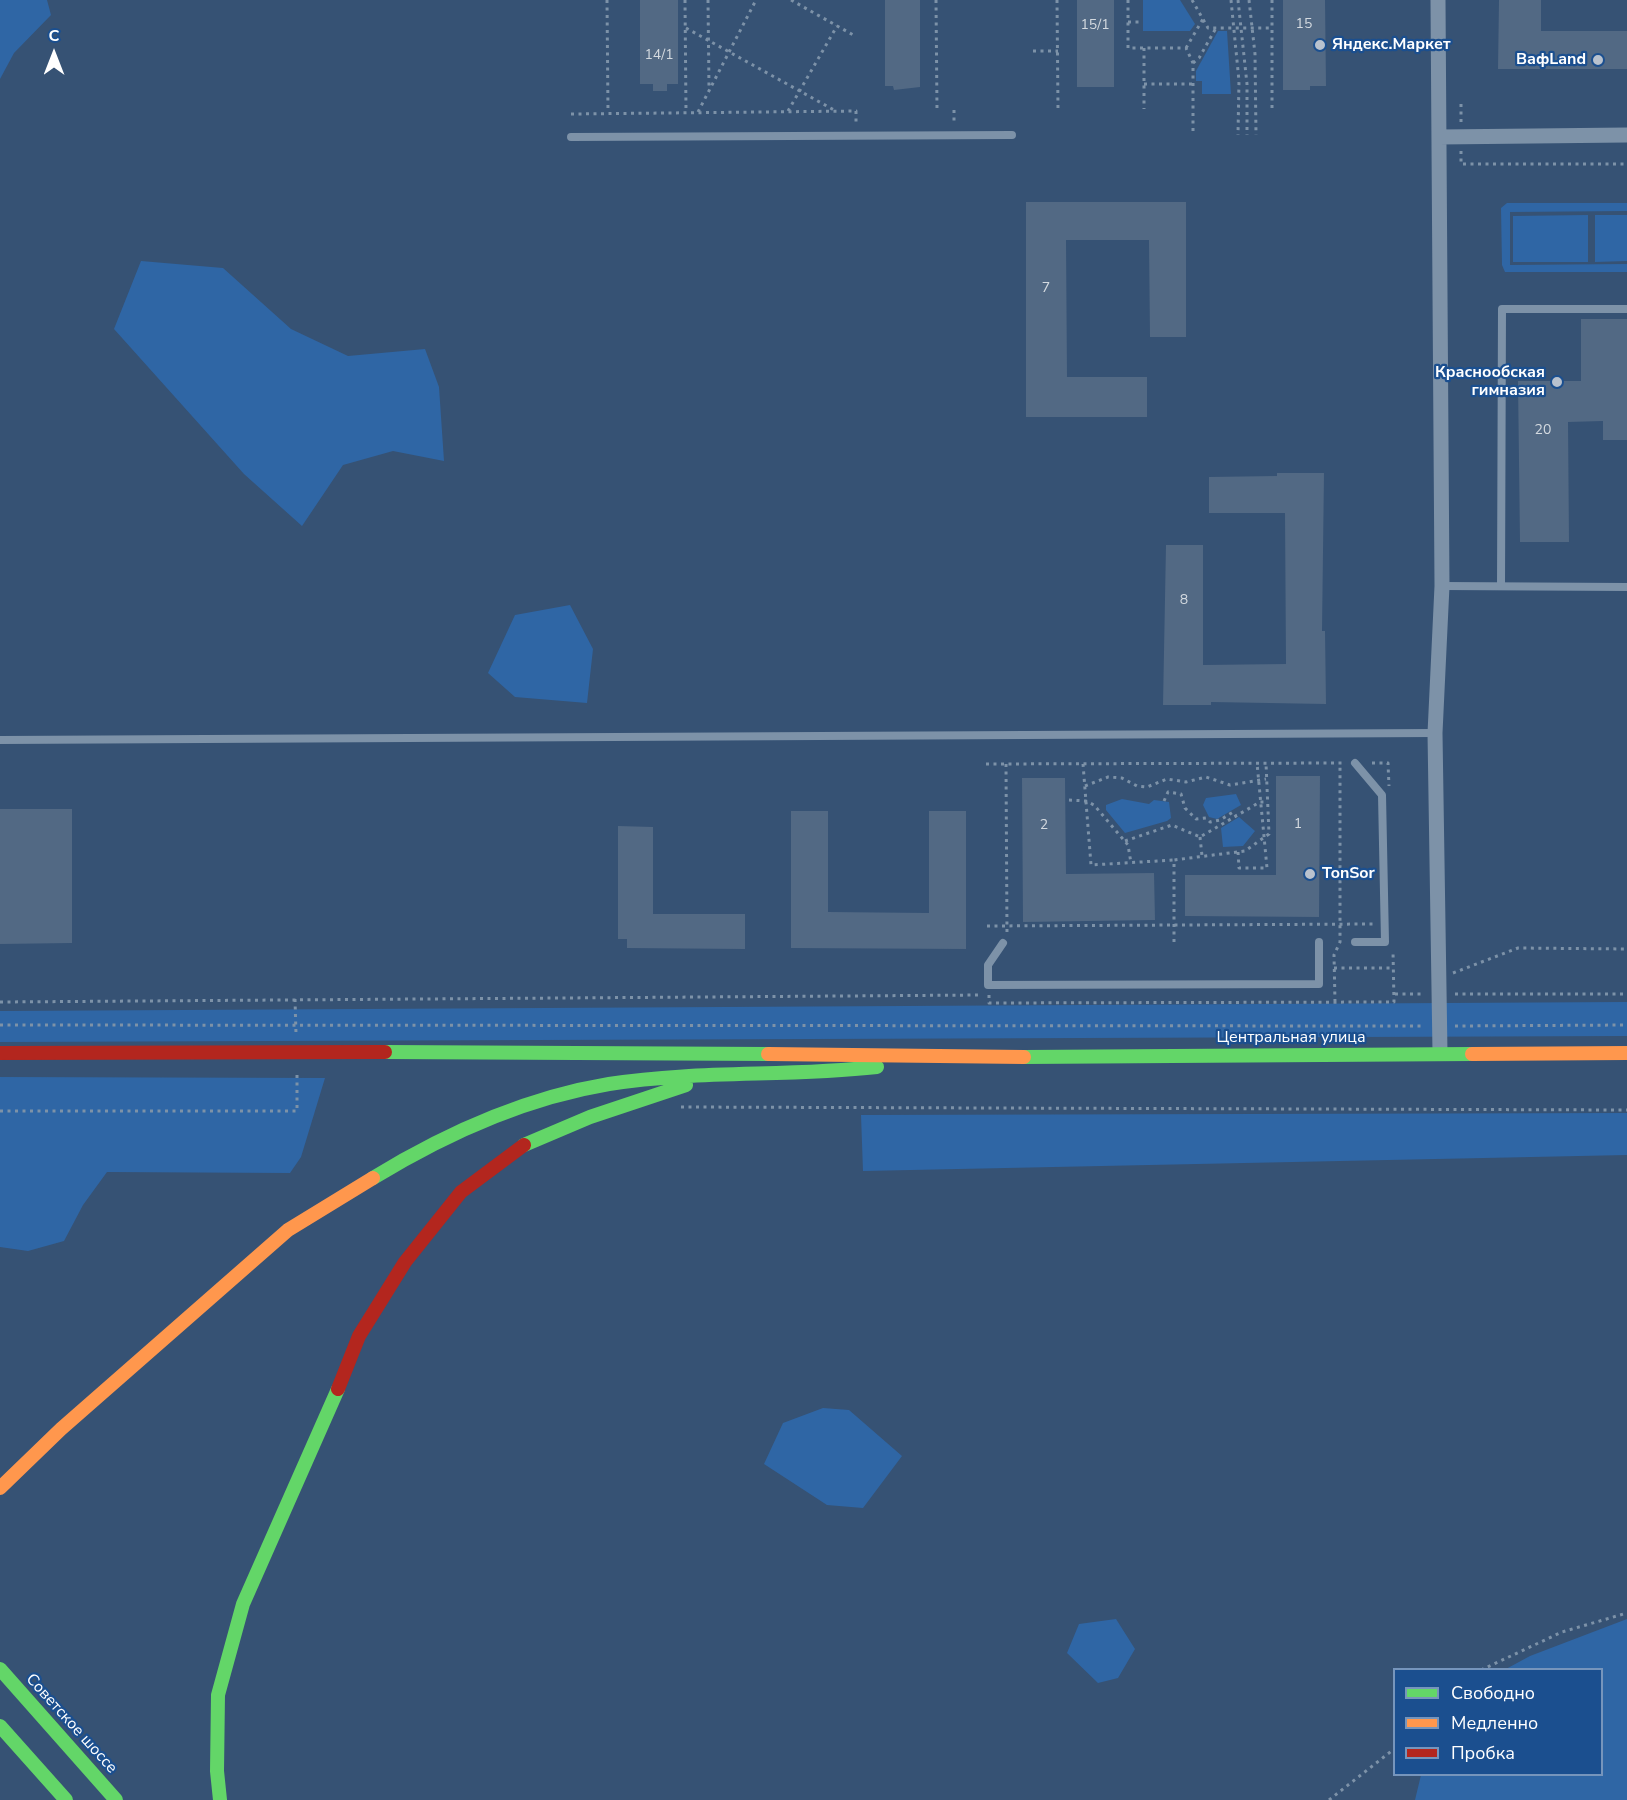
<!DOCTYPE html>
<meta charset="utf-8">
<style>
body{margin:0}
#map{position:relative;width:1627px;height:1800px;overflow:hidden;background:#365274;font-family:"Nunito Sans",sans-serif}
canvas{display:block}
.legend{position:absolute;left:1393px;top:1668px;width:210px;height:108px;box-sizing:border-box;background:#1b4f8f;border:2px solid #7695bc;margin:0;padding:8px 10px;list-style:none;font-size:18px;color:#fff}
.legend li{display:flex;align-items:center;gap:12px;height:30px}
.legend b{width:30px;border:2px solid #7695bc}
.north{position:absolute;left:24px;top:24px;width:60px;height:60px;-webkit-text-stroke:4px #1b4f8f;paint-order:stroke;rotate:0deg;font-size:16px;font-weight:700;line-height:24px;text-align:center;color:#fff}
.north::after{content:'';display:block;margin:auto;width:21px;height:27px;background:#fff;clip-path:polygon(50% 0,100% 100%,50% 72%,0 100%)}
</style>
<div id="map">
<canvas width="1627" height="1800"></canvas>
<ul class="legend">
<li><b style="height:8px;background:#63d668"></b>Свободно</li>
<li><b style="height:8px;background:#ff974d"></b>Медленно</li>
<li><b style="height:8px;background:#b3261e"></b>Пробка</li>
</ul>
<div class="north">С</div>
</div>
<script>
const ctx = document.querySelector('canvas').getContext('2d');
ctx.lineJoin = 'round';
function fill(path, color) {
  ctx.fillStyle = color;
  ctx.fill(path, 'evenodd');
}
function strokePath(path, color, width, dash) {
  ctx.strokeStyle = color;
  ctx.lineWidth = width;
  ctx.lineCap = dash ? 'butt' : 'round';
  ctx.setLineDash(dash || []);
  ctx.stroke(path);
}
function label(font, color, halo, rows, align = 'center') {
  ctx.font = font + ' "Nunito Sans",sans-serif';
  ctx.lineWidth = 4.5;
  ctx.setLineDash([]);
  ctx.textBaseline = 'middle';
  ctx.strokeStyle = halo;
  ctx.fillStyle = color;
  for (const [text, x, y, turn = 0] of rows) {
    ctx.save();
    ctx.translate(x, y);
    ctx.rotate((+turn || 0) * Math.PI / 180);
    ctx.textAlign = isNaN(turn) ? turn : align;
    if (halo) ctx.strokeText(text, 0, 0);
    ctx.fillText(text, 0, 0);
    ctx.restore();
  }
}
fill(new Path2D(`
 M0 0H47L51 15 14 53 0 79Z
 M1143 0H1180L1195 24 1190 31H1143Z
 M1218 31H1227L1231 94H1202V81H1196V71Z
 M1507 203H1627V211L1510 212V265L1627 264V272H1505L1502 265 1501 208Z
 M1588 215V262H1513V216Z
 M1595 215H1627V261L1595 262Z
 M141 261 223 268 291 329 348 356 425 349 439 387 444 461 393 451 343 465 302 526 244 474 114 329Z
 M570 605 593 649 587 703 515 697 488 673 515 615Z
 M1236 794 1241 805 1217 819 1209 817 1203 805 1206 798Z
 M1122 799 1149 804 1154 800 1169 802 1171 818 1167 821 1125 833 1106 810V805Z
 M1239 817 1255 831 1243 846 1223 847 1221 828Z
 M1627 1002V1036L0 1042V1011Z
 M0 1077 325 1078 301 1157 290 1173 107 1172 83 1205 64 1241 28 1251 0 1247Z
 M1627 1113V1155L863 1171 861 1115Z
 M823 1408 849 1410 902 1456 863 1508 827 1505 764 1464 783 1423Z
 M1116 1619 1135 1649 1118 1678 1098 1683 1067 1653 1079 1624Z
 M1627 1619V1800H1415L1421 1775 1602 1774V1670L1506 1669 1530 1656Z`), '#2f66a5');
fill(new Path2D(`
 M640 0H678V84H667V91H653V84H640Z
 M885 0H920V87L894 90 893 86H885Z
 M1077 0H1114V87H1077Z
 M1283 0H1325L1326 86H1310V90H1283Z
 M1499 0H1541V31H1627V69H1498Z
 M1026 202H1186V337H1150L1149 240H1066L1067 377H1147V417H1026Z
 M1581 319H1627V440H1603V421L1568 422 1569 542H1520L1518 381H1581Z
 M1277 473H1324L1322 631H1325L1326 704 1211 702V705H1163L1166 545H1203V665L1286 664 1285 513H1209V477L1277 476Z
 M1276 776H1320L1319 917 1185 916V875H1276Z
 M1022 778H1065L1066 874 1154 873 1155 920 1023 922Z
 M0 809H72V943L0 944Z
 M791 811H828V912L929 913V811H966V949L791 948Z
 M618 826 653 827V914H745V949L627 948V939H618Z`), '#526984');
strokePath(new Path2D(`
 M607 0 608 112
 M685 0 686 112
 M708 0 709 88
 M791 0 855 36
 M936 0 937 110
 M1057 0 1058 109
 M1128 0V48H1186L1193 63V135
 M1192 0 1208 28H1272
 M1231 0 1239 81 1238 135
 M1238 0 1247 84V135
 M1249 0 1255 54 1256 135
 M1272 0V108
 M1128 22H1143
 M686 28 834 110
 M1144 48V109
 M1186 48 1203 19
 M1033 51H1058
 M1193 63 1199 58 1216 28
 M1144 84H1193
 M1461 104V123
 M954 110V123
 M788 111 837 26
 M698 112 756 0
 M571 114 856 111V124
 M1461 151V164H1627
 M1372 763H1388L1389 786
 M986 764 1344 763
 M1006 764 1007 934
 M1083 764 1091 865 1174 860
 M1085 786 1108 777 1122 778 1137 786 1147 787 1167 779 1186 782 1206 777 1230 785 1266 779
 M1069 800 1086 801 1094 805 1128 845 1131 863
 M1164 801 1168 792 1181 794 1185 808 1196 819 1206 818 1210 822 1220 820 1233 812 1236 816
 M1200 837 1202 856
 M1125 841 1172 825 1200 837 1260 802H1268
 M1238 852 1239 868H1267L1257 763
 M987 926 1373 924
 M1174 942V860L1245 851 1269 834 1266 763
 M1334 968H1393
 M1453 973 1518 948 1627 949
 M1395 994H1424
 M1455 994H1627
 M989 995V1003L1394 1002 1393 951
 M295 999 296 1034
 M0 1002 982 995
 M1335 1002 1334 955 1340 942V763
 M0 1025 1424 1026
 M1455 1026 1627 1025
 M681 1107 1627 1110
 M0 1111H297V1071
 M1481 1670 1562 1632 1627 1613
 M1329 1800 1394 1749`), '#7d92a8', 3, [3, 4.5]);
strokePath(new Path2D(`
 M571 137 1012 135
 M1442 586 1627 587
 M1501 586 1502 309H1627
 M0 740 1435 733
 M1355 763 1382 795 1385 942H1355
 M1003 943 988 965V985L1319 984V942`), '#7d92a8', 8);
strokePath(new Path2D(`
 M1438 0 1442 586 1435 733 1440 1053
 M1439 137 1627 135`), '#7d92a8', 15);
strokePath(new Path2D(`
 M385 1052 768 1054
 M1024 1057 1472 1054
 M524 1145 590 1117 686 1085
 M373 1178C445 1134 524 1098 609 1084 697 1070 788 1077 877 1067
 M0 1669 116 1800
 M0 1726 66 1800
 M220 1800 217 1771 218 1695 243 1604 338 1389`), '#63d668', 14);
strokePath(new Path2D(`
 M768 1054 1024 1057
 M1472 1054 1627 1053
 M0 1488 61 1429 288 1230 373 1178`), '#ff974d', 14);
strokePath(new Path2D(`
 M0 1053 385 1052
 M338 1389 359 1336 405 1262 461 1192 524 1145`), '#b3261e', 14);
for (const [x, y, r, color] of [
 [1320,45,6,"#b9c2ce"],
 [1598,60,6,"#b9c2ce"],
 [1557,382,6,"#b9c2ce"],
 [1310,874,6,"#b9c2ce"]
]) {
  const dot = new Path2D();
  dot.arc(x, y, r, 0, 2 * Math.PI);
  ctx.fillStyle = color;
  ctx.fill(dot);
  strokePath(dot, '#1b4f8f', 2);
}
label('14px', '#d4dae0', null, [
 ["15",1304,25],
 ["15/1",1095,26],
 ["14/1",659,56],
 ["7",1046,289],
 ["20",1543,431],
 ["8",1184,601],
 ["1",1298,825],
 ["2",1044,826]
]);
label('bold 16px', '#fff', '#1b4f8f', [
 ["Яндекс.Маркет",1332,45],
 ["ВафLand",1586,60,"right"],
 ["Краснообская",1545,373,"right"],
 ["гимназия",1545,391,"right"],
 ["TonSor",1322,874]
], 'left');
label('16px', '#fff', '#1b4f8f', [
 ["Центральная улица",1291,1038],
 ["Советское шоссе",71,1724,48]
]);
</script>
